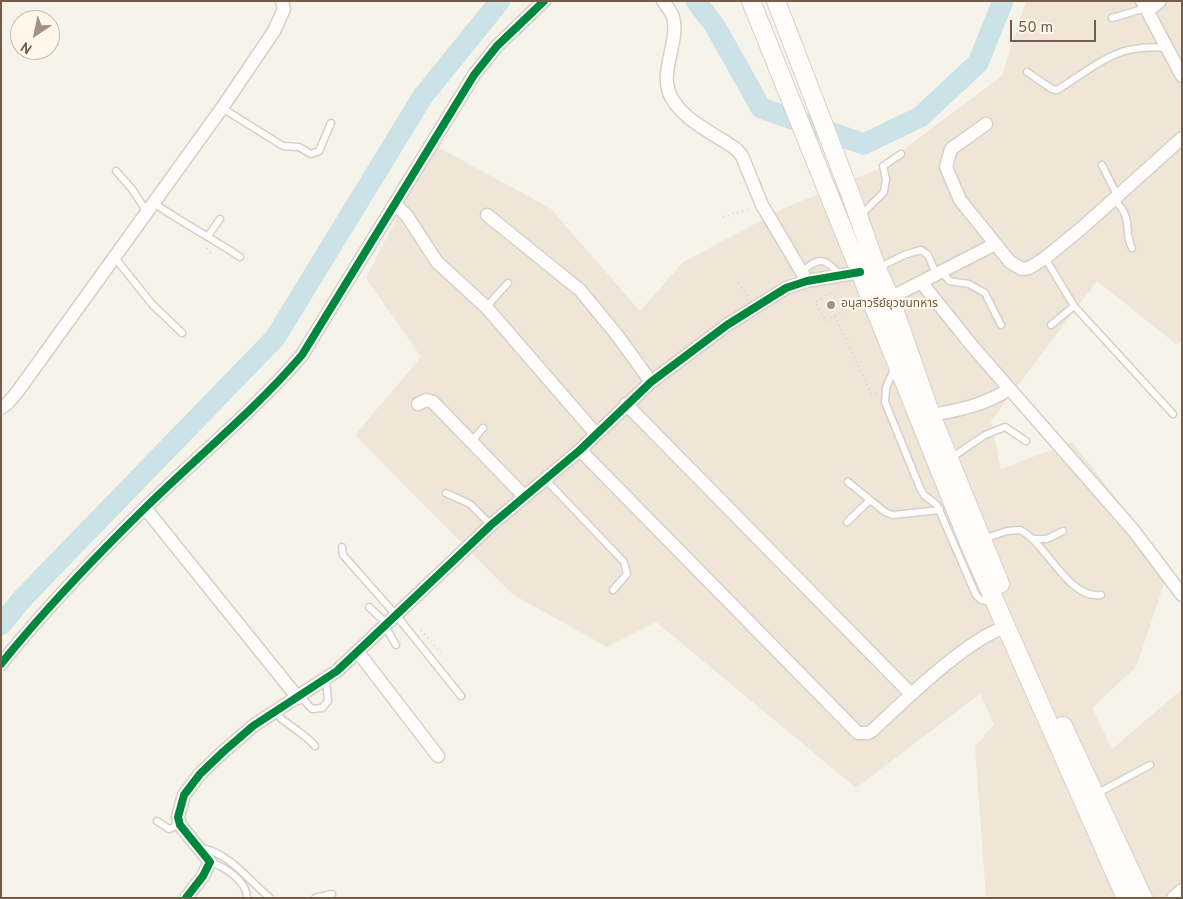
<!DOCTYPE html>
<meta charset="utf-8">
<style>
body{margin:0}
#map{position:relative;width:1183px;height:899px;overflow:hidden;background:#f6f3ea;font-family:Overpass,sans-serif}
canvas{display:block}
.frame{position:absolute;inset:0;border:2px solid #735d4a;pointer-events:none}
.north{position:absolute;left:10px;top:10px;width:50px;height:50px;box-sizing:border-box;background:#fff8ea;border:1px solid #c7baaa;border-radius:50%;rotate:214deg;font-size:14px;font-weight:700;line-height:20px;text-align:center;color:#735d4a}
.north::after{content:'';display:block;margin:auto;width:18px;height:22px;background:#a19282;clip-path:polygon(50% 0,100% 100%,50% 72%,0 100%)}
.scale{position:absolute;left:1010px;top:20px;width:86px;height:22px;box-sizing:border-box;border:2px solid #735d4a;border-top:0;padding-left:6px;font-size:15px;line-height:18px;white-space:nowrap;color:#735d4a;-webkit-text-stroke:4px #fff8ea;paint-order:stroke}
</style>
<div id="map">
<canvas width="1183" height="899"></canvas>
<div class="frame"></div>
<div class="north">N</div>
<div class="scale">50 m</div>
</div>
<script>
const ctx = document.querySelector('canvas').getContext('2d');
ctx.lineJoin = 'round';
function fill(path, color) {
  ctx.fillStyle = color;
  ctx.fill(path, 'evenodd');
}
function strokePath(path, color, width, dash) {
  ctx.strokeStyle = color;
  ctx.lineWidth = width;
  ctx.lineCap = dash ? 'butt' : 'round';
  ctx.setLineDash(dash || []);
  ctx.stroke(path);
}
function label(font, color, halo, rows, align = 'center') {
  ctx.font = font + ' Overpass,"Noto Sans Thai",sans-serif';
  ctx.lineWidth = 4.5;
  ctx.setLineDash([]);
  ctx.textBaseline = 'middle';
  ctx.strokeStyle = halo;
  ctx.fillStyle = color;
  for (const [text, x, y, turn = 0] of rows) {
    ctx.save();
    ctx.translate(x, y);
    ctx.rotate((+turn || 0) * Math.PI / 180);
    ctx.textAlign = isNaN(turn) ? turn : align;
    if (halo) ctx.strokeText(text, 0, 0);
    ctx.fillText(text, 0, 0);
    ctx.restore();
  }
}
fill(new Path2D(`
 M1026 1H1180L1182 6V340L1177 345 1097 281 991 421 1001 469 1072 442 1170 566 1136 667 1092 708 1112 749 1182 689V898H986L975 747 994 724 980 694 856 788 656 622 607 647 512 594 355 435 421 357 366 278 434 145 550 208 640 311 683 262 787 207 876 170 1002 76Z`), '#efe6d7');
strokePath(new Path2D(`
 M696 1 715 26 761 108 864 144 920 117 978 63 1003 1
 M1 625 22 599 275 338 423 96 500 1`), '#cbe2e6', 21);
const service = new Path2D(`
 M1112 18 1146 8
 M1027 72 1052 89 1057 90C1096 66 1116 43 1165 48
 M222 108 283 146 299 147 311 154 319 151 331 123
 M1102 165 1118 197
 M116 171 132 189 147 212
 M1115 200C1135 222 1122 228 1132 248
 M154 203C182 223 212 238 240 257
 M860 216 884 192 886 179 883 166 901 154
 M208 236 220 219
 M115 258 152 304 182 333
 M1045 258 1074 306 1173 414
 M878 268 904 255 921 250 928 255 936 274
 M942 271 949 281 969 284 985 293 1001 325
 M802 272C819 256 825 258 840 275
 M486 307 508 283
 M1051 325 1074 306
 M895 367 886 388 885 402 920 488 924 495 937 505 976 595 981 600 991 602
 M471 442 483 428
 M951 458 985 435 1005 427 1026 441
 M545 479 624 562 627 574 613 590
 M848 482 885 512 893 515 940 510
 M446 493 470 504 491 525
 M847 522 870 500
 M983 539 1007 531 1020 530C1046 542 1068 600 1101 595
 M1033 539H1047L1063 531
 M342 547 343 555 396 615 461 696
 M369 607 387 624
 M385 626 396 645
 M300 696 312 709 322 708 328 701 326 679
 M275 713C288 726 303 732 315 746
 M1096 794 1150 765
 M157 821 169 829 180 825
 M201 848C230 853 249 881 270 898
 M210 862C225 867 247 881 247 898
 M315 898 332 894`);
const minor = new Path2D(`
 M663 1C666 6 672 12 673 17 680 42 658 72 671 97 684 121 715 134 736 149L742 156 762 205 807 281
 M1142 1 1182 76
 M1148 11 1160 1
 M986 124 951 149 946 167 960 200 1010 262 1022 269 1029 268 1045 258 1083 227 1182 138
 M396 205 407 216 437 262 486 307 596 434
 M487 215 580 290 617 335 651 382
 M921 282 973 347 1134 531 1182 595
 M890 298 995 244
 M418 404 426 400 433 402 524 496
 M626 404 911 694
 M1 408 8 403 18 391 222 108 274 31 284 9 282 1
 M931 415C960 410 985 405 1009 389
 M580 450 858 733H868L873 730C904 701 968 638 1006 627
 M145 508 298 698
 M358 652 438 756
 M1 664C45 609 95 557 145 508 197 457 254 411 302 355L474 75 497 46 544 1
 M186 898 203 876 210 862 180 825 178 817 184 795 200 774 223 752 253 726 337 671 491 525 580 450 651 382 727 325 786 288 807 281 860 272
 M1173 898 1182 890`);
const secondary = new Path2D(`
 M751 1 969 543 1126 898
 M776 1 850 193 877 269 890 298 931 415 1000 584
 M1063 726 1143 898`);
strokePath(service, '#d5d0c8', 9);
strokePath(minor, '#d5d0c8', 15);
strokePath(secondary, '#d6d0c8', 20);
strokePath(new Path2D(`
 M723 217 750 209
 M207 248 211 254
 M738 283 748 297
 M832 292 843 311 826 321 815 302Z
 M835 316 871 394 877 393
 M421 630 441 653`), '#d9d3ce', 2, [1, 4]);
strokePath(service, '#fefdfc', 6);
strokePath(minor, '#fefdfc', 12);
strokePath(secondary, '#fefdfc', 18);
strokePath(new Path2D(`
 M1 664C45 609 95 557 145 508 197 457 254 411 302 355L474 75 497 46 544 1
 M186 898 203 876 210 862 180 825 178 817 184 795 200 774 223 752 253 726 337 671 491 525 580 450 651 382 727 325 786 288 807 281 860 272`), '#00873e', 8);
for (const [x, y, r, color] of [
 [831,305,5,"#a19282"]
]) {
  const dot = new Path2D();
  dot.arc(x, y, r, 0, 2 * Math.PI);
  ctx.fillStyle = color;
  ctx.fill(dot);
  strokePath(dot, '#fff8ea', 2);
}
label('12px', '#735d4a', '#fff8ea', [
 ["อนุสาวรีย์ยุวชนทหาร",841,305]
], 'left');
</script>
